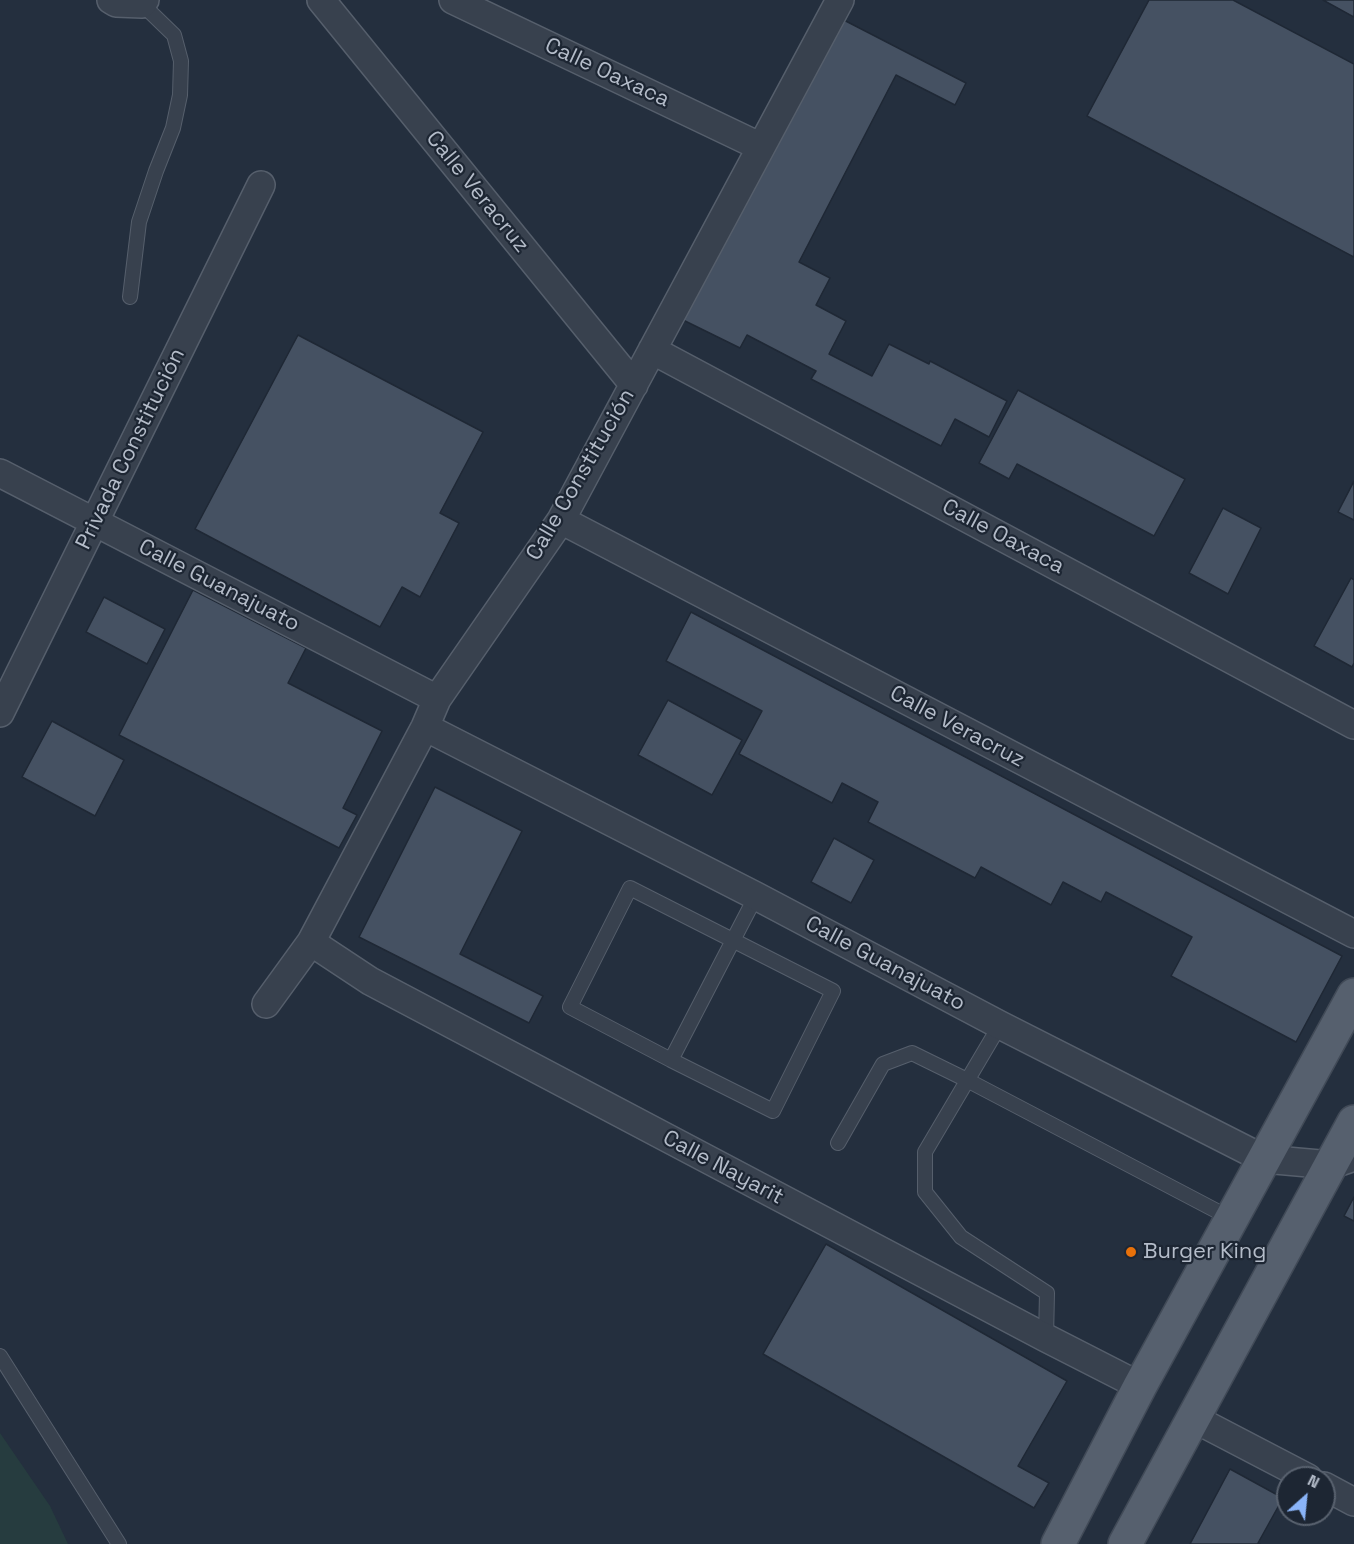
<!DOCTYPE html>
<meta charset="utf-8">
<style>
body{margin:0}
#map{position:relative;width:1354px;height:1544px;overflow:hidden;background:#242f3e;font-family:"Space Grotesk",sans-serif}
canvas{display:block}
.north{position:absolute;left:1276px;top:1466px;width:60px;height:60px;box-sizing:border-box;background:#1d2633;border:2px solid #59626f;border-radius:50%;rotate:27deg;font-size:16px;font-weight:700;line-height:24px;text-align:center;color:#b4bcc9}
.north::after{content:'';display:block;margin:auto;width:21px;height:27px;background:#8ab4f8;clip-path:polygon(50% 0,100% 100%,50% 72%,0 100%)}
</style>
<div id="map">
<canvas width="1354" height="1544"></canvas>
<div class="north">N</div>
</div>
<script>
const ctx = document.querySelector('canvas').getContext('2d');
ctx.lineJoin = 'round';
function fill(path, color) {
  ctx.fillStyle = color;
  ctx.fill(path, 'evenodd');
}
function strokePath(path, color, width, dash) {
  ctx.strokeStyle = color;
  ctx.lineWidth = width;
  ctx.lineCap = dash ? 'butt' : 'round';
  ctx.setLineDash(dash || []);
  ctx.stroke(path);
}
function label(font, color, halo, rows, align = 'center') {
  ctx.font = font + ' "Space Grotesk",sans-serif';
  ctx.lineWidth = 4.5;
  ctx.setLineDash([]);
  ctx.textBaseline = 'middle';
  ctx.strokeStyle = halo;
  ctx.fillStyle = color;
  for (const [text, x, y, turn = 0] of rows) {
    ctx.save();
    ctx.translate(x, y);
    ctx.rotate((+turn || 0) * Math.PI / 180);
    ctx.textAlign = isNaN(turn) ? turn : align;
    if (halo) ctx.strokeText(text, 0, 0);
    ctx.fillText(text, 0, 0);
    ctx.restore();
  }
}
fill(new Path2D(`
 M0 1433 50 1506 68 1544H0Z`), '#263c3f');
const building = new Path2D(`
 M1149 0H1233L1354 64V257L1087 116Z
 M1323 0H1354V17Z
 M836 16 966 83 955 105 896 75 799 262 830 278 816 305 846 321 829 354 872 376 889 344 929 364 930 361 1007 401 989 437 955 419 941 446 811 379 816 371 747 335 740 348 679 318Z
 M298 335 483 432 440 513 459 523 420 597 402 587 380 627 195 529Z
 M1018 390 1185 479 1154 536 1017 464 1009 479 979 463Z
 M1354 481V520L1338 512Z
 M1223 508 1261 528 1228 594 1189 573Z
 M1351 578 1354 580V663L1352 667 1314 646Z
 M193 590 306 648 288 683 382 731 343 808 357 815 339 848 119 735Z
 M104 597 165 629 147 664 86 632Z
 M691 612 1342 956 1296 1042 1171 976 1192 937 1106 892 1101 902 1063 882 1051 905 981 867 975 878 868 822 878 802 842 783 832 803 739 754 762 711 666 661Z
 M668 700 742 740 712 795 638 755Z
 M52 721 124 760 95 816 22 777Z
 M435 787 522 831 460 954 543 996 529 1023 359 937Z
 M834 838 874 860 851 903 811 882Z
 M1354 1197V1221L1344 1216Z
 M826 1244 1067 1381 1018 1466 1049 1483 1034 1508 763 1354Z
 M1230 1469 1283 1498 1258 1543 1260 1544H1190Z`);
fill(building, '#455162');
strokePath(building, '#1f2835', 1.5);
const service = new Path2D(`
 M130 297 139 222 156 171 173 128 180 95 181 61 174 35 142 4
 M1000 1025 925 1152V1192L961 1237 1047 1293 1046 1338
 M671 1060 570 1007 630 888 833 991 773 1111 671 1060 756 896
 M838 1143 883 1064 912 1053 967 1080 1232 1219
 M0 1356 119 1544`);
const minor = new Path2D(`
 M111 0 116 3 142 4 145 0
 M321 0 634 385
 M453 0 761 147
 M652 350 1354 725
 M0 473 437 699
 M561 520 1354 934
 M0 713 261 185
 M425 727 756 896 1000 1025 1264 1159 1331 1165 1354 1157
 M311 942 370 981 1046 1338 1140 1386
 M266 1004 311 942 425 727 437 699 561 520 840 0
 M1193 1418 1308 1478
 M1324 1486 1354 1502`);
const primary = new Path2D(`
 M1058 1544 1140 1386 1354 995
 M1125 1544 1354 1122`);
strokePath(service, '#565f6c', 16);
strokePath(minor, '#565f6c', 30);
strokePath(primary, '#414a57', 36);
strokePath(service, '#38414e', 14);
strokePath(minor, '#38414e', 27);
strokePath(primary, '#56606e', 33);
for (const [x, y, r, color] of [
 [1131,1252,6,"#e8710a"]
]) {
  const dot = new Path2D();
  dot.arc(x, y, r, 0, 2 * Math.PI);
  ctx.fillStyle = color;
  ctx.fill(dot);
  strokePath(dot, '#1d2633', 2);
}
label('22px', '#b4bcc9', '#1d2633', [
 ["Calle Oaxaca",607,73,25],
 ["Calle Veracruz",477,192,51],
 ["Privada Constitución",131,449,-64],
 ["Calle Constitución",581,475,-60],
 ["Calle Oaxaca",1003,537,28],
 ["Calle Guanajuato",219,586,27],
 ["Calle Veracruz",957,727,28],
 ["Calle Guanajuato",885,964,28],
 ["Calle Nayarit",723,1168,28]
]);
label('22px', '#b4bcc9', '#1d2633', [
 ["Burger King",1143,1252]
], 'left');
</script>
